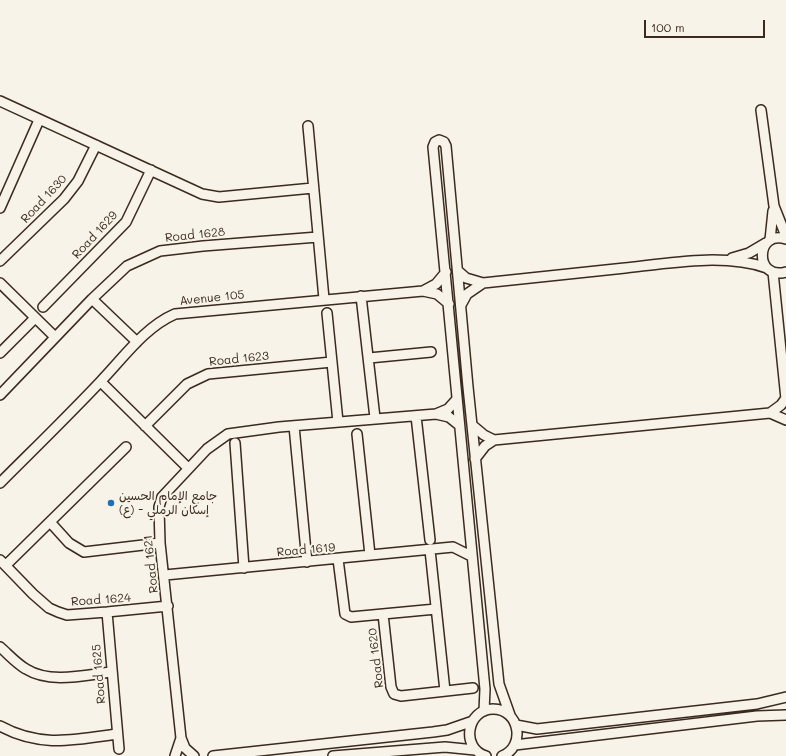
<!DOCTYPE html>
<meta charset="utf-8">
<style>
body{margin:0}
#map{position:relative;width:786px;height:756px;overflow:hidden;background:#f7f3e8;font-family:Mali,sans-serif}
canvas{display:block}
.scale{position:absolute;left:644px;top:20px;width:121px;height:18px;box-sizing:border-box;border:2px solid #3b2a1e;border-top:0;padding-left:5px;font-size:12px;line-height:14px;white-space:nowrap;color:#3b2a1e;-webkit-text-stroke:3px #f7f3e8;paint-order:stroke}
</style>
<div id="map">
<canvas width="786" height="756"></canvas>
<div class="scale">100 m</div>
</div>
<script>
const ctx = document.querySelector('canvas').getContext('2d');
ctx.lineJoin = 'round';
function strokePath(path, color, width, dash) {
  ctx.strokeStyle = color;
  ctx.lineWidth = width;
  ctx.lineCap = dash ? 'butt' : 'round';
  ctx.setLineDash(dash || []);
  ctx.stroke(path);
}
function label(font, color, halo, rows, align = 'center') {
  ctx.font = font + ' Mali,"Playpen Sans Arabic",sans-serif';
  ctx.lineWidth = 4;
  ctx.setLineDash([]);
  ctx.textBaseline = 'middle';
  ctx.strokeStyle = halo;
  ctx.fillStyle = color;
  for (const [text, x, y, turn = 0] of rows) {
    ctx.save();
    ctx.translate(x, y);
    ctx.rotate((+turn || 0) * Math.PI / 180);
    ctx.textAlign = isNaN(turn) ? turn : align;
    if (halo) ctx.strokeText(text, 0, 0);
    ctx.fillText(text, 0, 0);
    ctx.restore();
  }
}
const minor = new Path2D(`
 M0 101 202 194 219 197 313 188
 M761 110 774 206 786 236
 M308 126 324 299
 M0 208 39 120
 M786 239C755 229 754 281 786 272
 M770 240 773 211
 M732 258 749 253 766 243
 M0 261 64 199 78 181 96 145
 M458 271 466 278 483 283C530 278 578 273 625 268 669 263 725 253 767 268
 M773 272 786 399
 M0 283 55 337
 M423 291 436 284 446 272
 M361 296 375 418
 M92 299 137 342
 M461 305 467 294 483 283
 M43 307 126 222 151 170
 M327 313 338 422
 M0 353 35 318
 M369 358 431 352
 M101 382 188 468
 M0 395 92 299 127 266 160 251 203 246 318 237
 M770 413 786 420
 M436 414 448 409 457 399
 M416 416 430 540
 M472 425 484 435 494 440
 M145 426 187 384 208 374 332 362
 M294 426 307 562
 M357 434 370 555
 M235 443 244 568
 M475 459 485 446 494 440 770 413 781 405 786 398
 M0 483C34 449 68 416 101 381 124 357 145 327 175 314L423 291 437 294 449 304
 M50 522 69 543 84 552 160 543
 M430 550 445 691
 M338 559 345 614 351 617 436 609
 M0 560 33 594 49 608 58 612 67 615 107 612 168 606
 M6 565 126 447
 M165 575 453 547 471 556
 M107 612 119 749
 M383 614 391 687 394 694 401 696 473 688
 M0 647C8 654 17 664 26 669 50 684 85 675 111 672
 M484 711 485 689 433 147 435 142 439 140 444 142 446 146 468 387 499 684 510 715
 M516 725 537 729 757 704 786 697
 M0 726C40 748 74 740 117 734
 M515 745 757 716 786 715
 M175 756 181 738
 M194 756 185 748 181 738 160 543 159 507 162 497 207 449 228 434 279 427 436 414 449 417 459 425
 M213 756 433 732 447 730 473 721
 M333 756 445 747 475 750
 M486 756C460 748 467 709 493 709 520 709 526 747 502 756`);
strokePath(minor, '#3b2a1e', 12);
strokePath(minor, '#f7f3e8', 9);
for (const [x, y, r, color] of [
 [111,503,4,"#1f6fb2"]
]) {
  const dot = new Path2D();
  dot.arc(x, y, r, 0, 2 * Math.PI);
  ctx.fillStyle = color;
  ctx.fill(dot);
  strokePath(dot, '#f7f3e8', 1.5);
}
label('12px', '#3b2a1e', '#f7f3e8', [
 ["Road 1630",44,199,-47],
 ["Road 1629",95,235,-47],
 ["Road 1628",195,235,-6],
 ["Avenue 105",212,298,-6],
 ["Road 1623",239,359,-6],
 ["Road 1619",306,550,-5],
 ["Road 1621",151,564,-96],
 ["Road 1624",101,600,-4],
 ["Road 1620",376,658,-97],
 ["Road 1625",99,674,-95]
]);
label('12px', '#3b2a1e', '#f7f3e8', [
 ["جامع الإمام الحسين",119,496],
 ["(ع) - إسكان الرملي",119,510]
], 'left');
</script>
